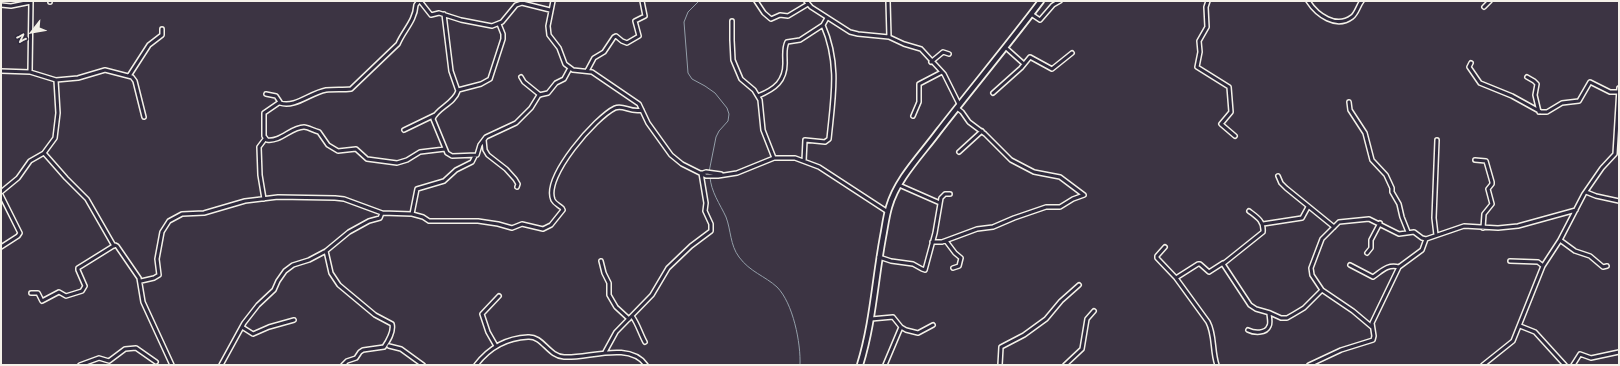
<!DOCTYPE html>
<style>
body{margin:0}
#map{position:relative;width:1620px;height:366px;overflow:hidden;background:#3c3443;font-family:"Playpen Sans",sans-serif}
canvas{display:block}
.frame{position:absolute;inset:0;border:2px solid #f4f1e8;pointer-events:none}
.north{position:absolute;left:12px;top:12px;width:40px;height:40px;-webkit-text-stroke:3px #2f2a3d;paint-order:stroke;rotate:239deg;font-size:11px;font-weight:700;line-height:16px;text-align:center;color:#f4f1e8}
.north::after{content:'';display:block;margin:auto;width:14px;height:18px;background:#f4f1e8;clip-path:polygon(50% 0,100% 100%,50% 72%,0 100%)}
</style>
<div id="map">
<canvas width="1620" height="366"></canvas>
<div class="frame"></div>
<div class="north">N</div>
</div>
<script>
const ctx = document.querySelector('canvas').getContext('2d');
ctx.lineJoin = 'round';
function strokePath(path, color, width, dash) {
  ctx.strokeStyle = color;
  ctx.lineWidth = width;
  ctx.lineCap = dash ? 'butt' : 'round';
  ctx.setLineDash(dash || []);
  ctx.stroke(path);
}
strokePath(new Path2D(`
 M699 1 688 12 684 22 688 73 692 79 705 86 715 93 727 108 729 114 728 121 719 131 716 137 709 172
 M710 177C711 192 720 204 726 217 731 230 730 245 739 257 750 272 765 276 777 287 793 303 801 343 800 365`), '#939ea8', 1);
const street = new Path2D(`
 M420 1 431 15 439 13 461 20 492 26 502 22 516 5 522 3 550 10
 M553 1 548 26 549 35 559 48 565 64 573 70 592 72 639 104 648 123 671 155 682 164 706 176H718L737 173 774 158H795L819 167 888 212
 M756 1 764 13 771 19 780 15 788 16 808 4
 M806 1 811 7 850 32 858 34 889 37 904 44 921 49 944 74 959 104
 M888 1 889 37
 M1208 1 1206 7 1207 27 1199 41 1200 52 1197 67 1229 87 1231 112 1221 124 1235 136
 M1308 1C1317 15 1336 29 1352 17 1357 13 1358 6 1362 1
 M50 2V1
 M1 5 11 6 31 2
 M1484 7 1490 1
 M444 14 451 71 458 91C454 104 437 108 433 119L447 153 452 156 477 155 480 145 486 137 516 123 531 108 539 95 548 93 556 83 564 79 570 68
 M1031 14 1040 20 1053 5 1060 1
 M732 21V40L733 60 741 79 754 90 760 100 763 130 774 158
 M1005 47 1024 64
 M931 62 943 52 949 54
 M1471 63 1469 67 1480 83 1512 96 1541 112H1547L1562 103 1579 101 1590 82 1610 92H1618
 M1 71 30 72
 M587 71 594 58 604 52 614 37 616 36 622 41 627 43 639 36 635 21 645 16 642 1
 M129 76 149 45 162 35V29
 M521 77 524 82 540 95
 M1527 77 1534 81 1537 84 1535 95 1539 112
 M56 80 78 78 105 70 132 77 135 81 144 117
 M458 90 481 84 490 79 503 39V34L499 24
 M993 93 1021 68 1030 57 1052 69 1072 53
 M266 94 276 96 280 102 264 113V136L267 140C281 142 291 127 304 127 308 127 314 131 319 132L328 145 338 151 356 149 367 159 397 163 407 160 420 152 445 149
 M758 96C775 89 786 81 785 61 785 54 784 48 787 42L800 40 823 25
 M1349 102 1350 110 1365 133 1372 160 1386 175 1392 188V192L1399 204 1402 217 1408 232
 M280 103C295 108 310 93 326 90 335 89 343 90 351 89L398 44C404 30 415 21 416 5L419 1
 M913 116 919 102V84L942 72
 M404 130 435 115
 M484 140 485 150 488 155 506 169 515 179 518 184 517 187
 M959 152 982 131
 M44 153 66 178 87 199 114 246
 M1475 160 1486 161 1492 182V184L1488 189 1492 204 1484 214 1483 228
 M804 161 805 140 825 142 829 139C833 98 840 64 823 25L827 18
 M703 173 706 172 721 174
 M1278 176 1281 183 1286 188 1334 227
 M899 185 940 203
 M1 192 18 178 30 161 44 153 55 138 58 113 56 80 30 72 31 1
 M1586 192 1596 196 1619 201
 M1 195 20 233 18 236 1 247
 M264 199 260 175 259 147 265 139
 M1249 211C1257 217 1264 221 1263 232L1223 264 1250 305 1256 309 1270 313 1281 318H1287L1294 314 1304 308 1322 290 1312 275 1311 268 1322 239 1339 222 1369 219 1399 234 1414 232 1422 238 1426 239 1464 226 1498 228 1518 226 1576 210
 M412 214 417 189 444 181 456 170 472 162 475 156
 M1263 224 1302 218 1308 207
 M1436 235 1434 218 1437 140
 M1560 240 1575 251 1590 256 1603 267 1607 266
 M946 241 955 253 961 258 959 266 953 268
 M932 242H942L977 229 993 227 1014 218 1046 207H1060L1073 199 1084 195 1060 177 1034 172 1011 160 985 134 969 122 962 112 957 108
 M1165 247 1157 256V258L1176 278 1208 322C1215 335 1212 351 1217 365
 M326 251 331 273 339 285 375 315 392 324C394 332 388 341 384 347L363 350 360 352 356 358 347 361 343 365
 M1367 253 1371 248V240L1380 223
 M879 257 891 261 913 264 922 269 925 270 935 233 941 198 945 194H950
 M601 261 604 273 609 283V295L616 307 629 319
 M1510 261 1538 262 1543 266
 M1350 265 1373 277C1382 271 1387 264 1399 267
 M1176 278 1198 264H1200L1209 272 1223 263
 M141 281 154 278 159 275 157 259 162 232 169 221 182 214 204 213 245 201 278 197 335 198 344 199 382 213 412 214 423 217 429 221H478L498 224 512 228 522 224 543 229 551 225 563 210 562 208C559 205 555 204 553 200 543 177 596 117 615 108 623 104 630 113 642 110
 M1322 290 1353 311 1372 327
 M31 293H38L42 301 59 292 66 296 82 291 85 286 78 270V268L115 245 117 246 139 278 143 302 172 365
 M632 316C638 324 640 333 645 342
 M871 319 893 317 901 327 885 365
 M1520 326 1535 332 1565 365
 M242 327 253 334 269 327 294 320
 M901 327 906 330 918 333 933 325
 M1248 330C1254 333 1266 334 1269 326 1271 323 1269 316 1269 313
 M389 346 401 349 423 365
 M496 346 488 332 482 314 499 296
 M605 352 616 332 652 295 668 268 691 246 711 231V224L705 211 706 203 701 173
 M80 365 99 358 109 361 125 349 136 348 156 362
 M221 365 244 323 258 305 274 290 278 281 285 271 293 265 309 260 326 251 349 232 369 221 380 218 382 213
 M476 365C489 348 506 338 528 337 543 336 548 356 564 357 587 359 629 341 646 365
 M1000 365 1001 347 1024 335 1046 319 1061 301 1079 285
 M1065 365 1082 349 1087 319 1094 311
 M1309 365 1341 350 1373 340 1374 336 1372 323 1399 267 1422 250 1426 239
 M1483 365 1513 341 1543 266 1560 240 1584 194 1602 168 1615 154 1619 88
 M1573 365 1580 354 1591 358 1619 352`);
const secondary = new Path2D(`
 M860 365C873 323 875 280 883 237 885 227 886 217 889 207 897 179 921 155 938 132 972 88 1008 45 1041 1`);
strokePath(street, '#f4f1e8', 6);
strokePath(secondary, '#f4f1e8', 8);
strokePath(street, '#2f2a3d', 3);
strokePath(secondary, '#2f2a3d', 4.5);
</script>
